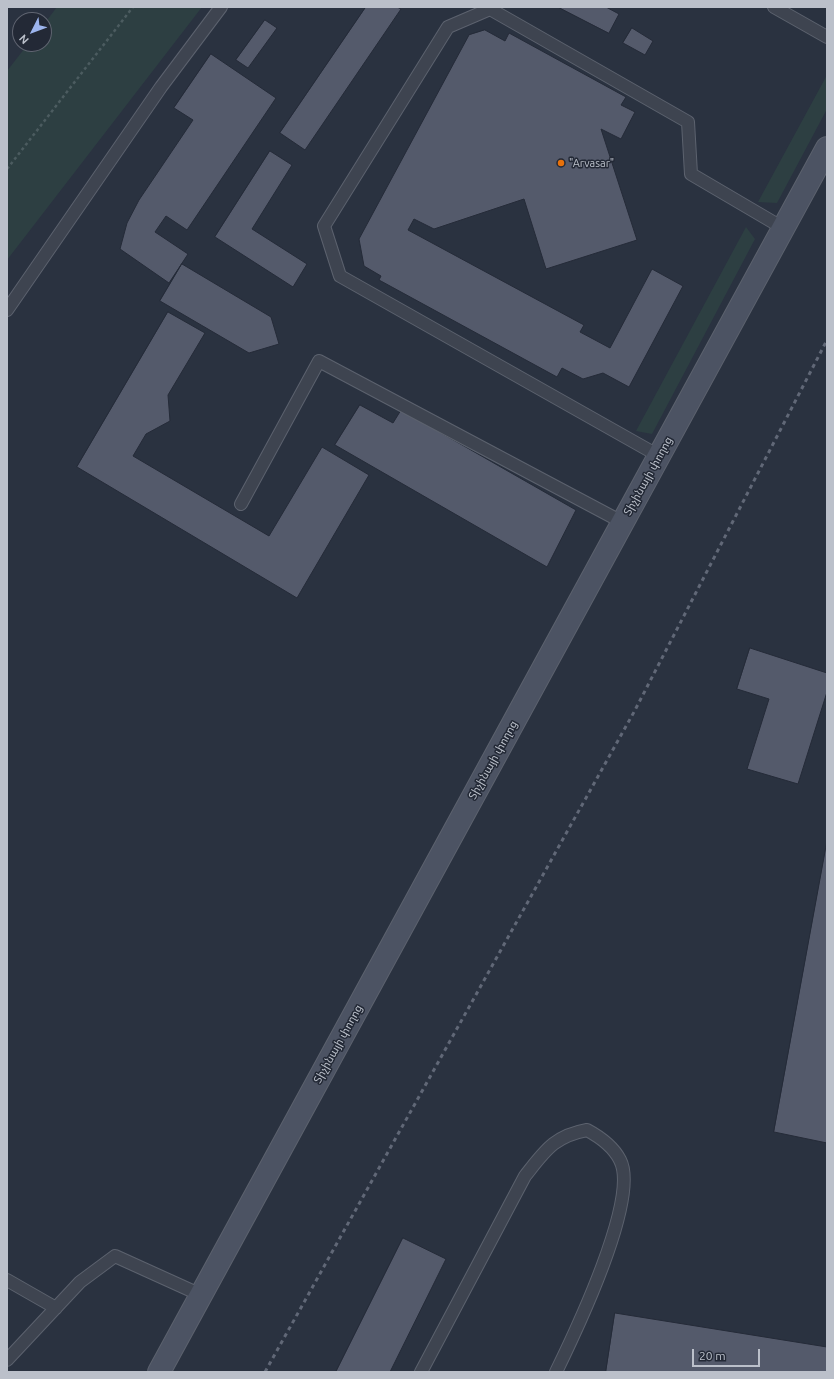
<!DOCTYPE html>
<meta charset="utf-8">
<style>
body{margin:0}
#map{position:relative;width:834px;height:1379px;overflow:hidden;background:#2a3240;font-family:Ubuntu,sans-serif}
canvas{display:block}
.frame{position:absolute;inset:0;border:8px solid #bbc0ca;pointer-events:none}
.north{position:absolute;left:12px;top:12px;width:40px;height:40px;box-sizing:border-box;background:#232936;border:1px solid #606571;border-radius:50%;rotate:228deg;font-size:11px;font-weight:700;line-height:16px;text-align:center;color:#bbc0ca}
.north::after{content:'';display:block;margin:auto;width:14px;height:18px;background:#9db5ee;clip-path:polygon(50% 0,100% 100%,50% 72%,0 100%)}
.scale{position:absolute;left:692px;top:1349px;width:68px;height:18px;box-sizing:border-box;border:2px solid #bbc0ca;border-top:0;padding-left:5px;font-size:12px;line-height:14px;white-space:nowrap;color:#bbc0ca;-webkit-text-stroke:3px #232936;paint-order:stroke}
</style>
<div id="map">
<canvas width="834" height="1379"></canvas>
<div class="frame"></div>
<div class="north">N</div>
<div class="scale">20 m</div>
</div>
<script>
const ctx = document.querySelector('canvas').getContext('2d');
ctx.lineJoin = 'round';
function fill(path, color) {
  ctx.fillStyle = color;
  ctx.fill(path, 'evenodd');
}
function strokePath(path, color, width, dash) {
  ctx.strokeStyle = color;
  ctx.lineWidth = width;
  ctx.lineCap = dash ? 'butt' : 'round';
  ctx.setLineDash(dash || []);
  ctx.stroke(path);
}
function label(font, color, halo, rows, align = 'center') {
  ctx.font = font + ' Ubuntu,"Noto Sans Armenian",sans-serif';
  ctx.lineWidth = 3;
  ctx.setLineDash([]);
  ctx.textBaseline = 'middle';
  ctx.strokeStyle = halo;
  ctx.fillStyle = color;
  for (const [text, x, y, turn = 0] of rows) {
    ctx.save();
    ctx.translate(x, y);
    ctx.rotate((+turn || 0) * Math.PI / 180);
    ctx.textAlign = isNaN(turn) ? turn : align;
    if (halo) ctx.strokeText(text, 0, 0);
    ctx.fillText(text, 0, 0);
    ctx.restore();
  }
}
fill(new Path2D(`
 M57 7H202L7 260V71L28 44H44V24Z
 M827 75V109L777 203 758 202Z
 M746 227 755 239 652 434 636 431Z`), '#2d3f42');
const building = new Path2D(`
 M366 7H397L401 9 305 150 280 133Z
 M558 7H606L619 14 609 33Z
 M265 20 277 28 248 68 236 60Z
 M632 28 653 41 645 55 623 43Z
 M485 30 505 41 509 33 626 97 621 105 635 112 621 139 601 129 637 240 546 269 524 199 434 229 414 219 408 230 584 325 580 332 610 348 652 269 683 286 629 387 603 373 583 379 562 368 557 377 379 280 381 276 364 266 359 239 469 35Z
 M211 54 276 98 187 230 166 216 155 232 188 254 169 283 120 249 127 223 139 200 193 120 174 108Z
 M270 151 292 165 252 229 307 264 293 287 215 237Z
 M182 264 271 317 279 344 249 353 160 301Z
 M168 312 205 333 168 395 170 421 146 434 133 456 269 536 322 447 369 475 297 598 77 467Z
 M360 405 393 423 401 410 576 510 547 567 335 445Z
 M750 648 827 673V692L798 784 747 769 769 699 737 689Z
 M827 841V1143L774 1132Z
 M403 1238 446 1259 390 1372H336Z
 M615 1313 827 1347V1372H606Z`);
fill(building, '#545a6b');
strokePath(building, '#252b38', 1);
const lane = new Path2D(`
 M774 7 827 37
 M7 310 161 87 221 7
 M659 456 340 276 324 226 448 27 490 9 688 122 691 174 783 228
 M241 504 319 361 622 522
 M7 1280 56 1308
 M7 1360 80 1282 115 1256 201 1295
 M421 1372 525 1176C545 1151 554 1136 587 1130 600 1137 613 1146 620 1160 640 1198 575 1333 556 1372`);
const secondary = new Path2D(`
 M159 1372 827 148`);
strokePath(lane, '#5c626e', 14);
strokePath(secondary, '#5c626e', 24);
strokePath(new Path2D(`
 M7 169 133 7`), '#4c5c60', 2.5, [3, 3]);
strokePath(lane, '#3e4450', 12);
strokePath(secondary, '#4c5363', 22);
strokePath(new Path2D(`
 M265 1372 634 712 827 340`), '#616877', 3, [4, 4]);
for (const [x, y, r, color] of [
 [561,163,4,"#e8710a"]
]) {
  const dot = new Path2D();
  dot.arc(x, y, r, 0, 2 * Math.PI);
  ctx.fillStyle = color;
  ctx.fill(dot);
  strokePath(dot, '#232936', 1.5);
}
label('11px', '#bbc0ca', '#232936', [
 ["\"Arvasar\"",569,163]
], 'left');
label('11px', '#bbc0ca', '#232936', [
 ["Տիչինայի փողոց",648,476,-61],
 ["Տիչինայի փողոց",493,760,-61],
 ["Տիչինայի փողոց",338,1044,-61]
]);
</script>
